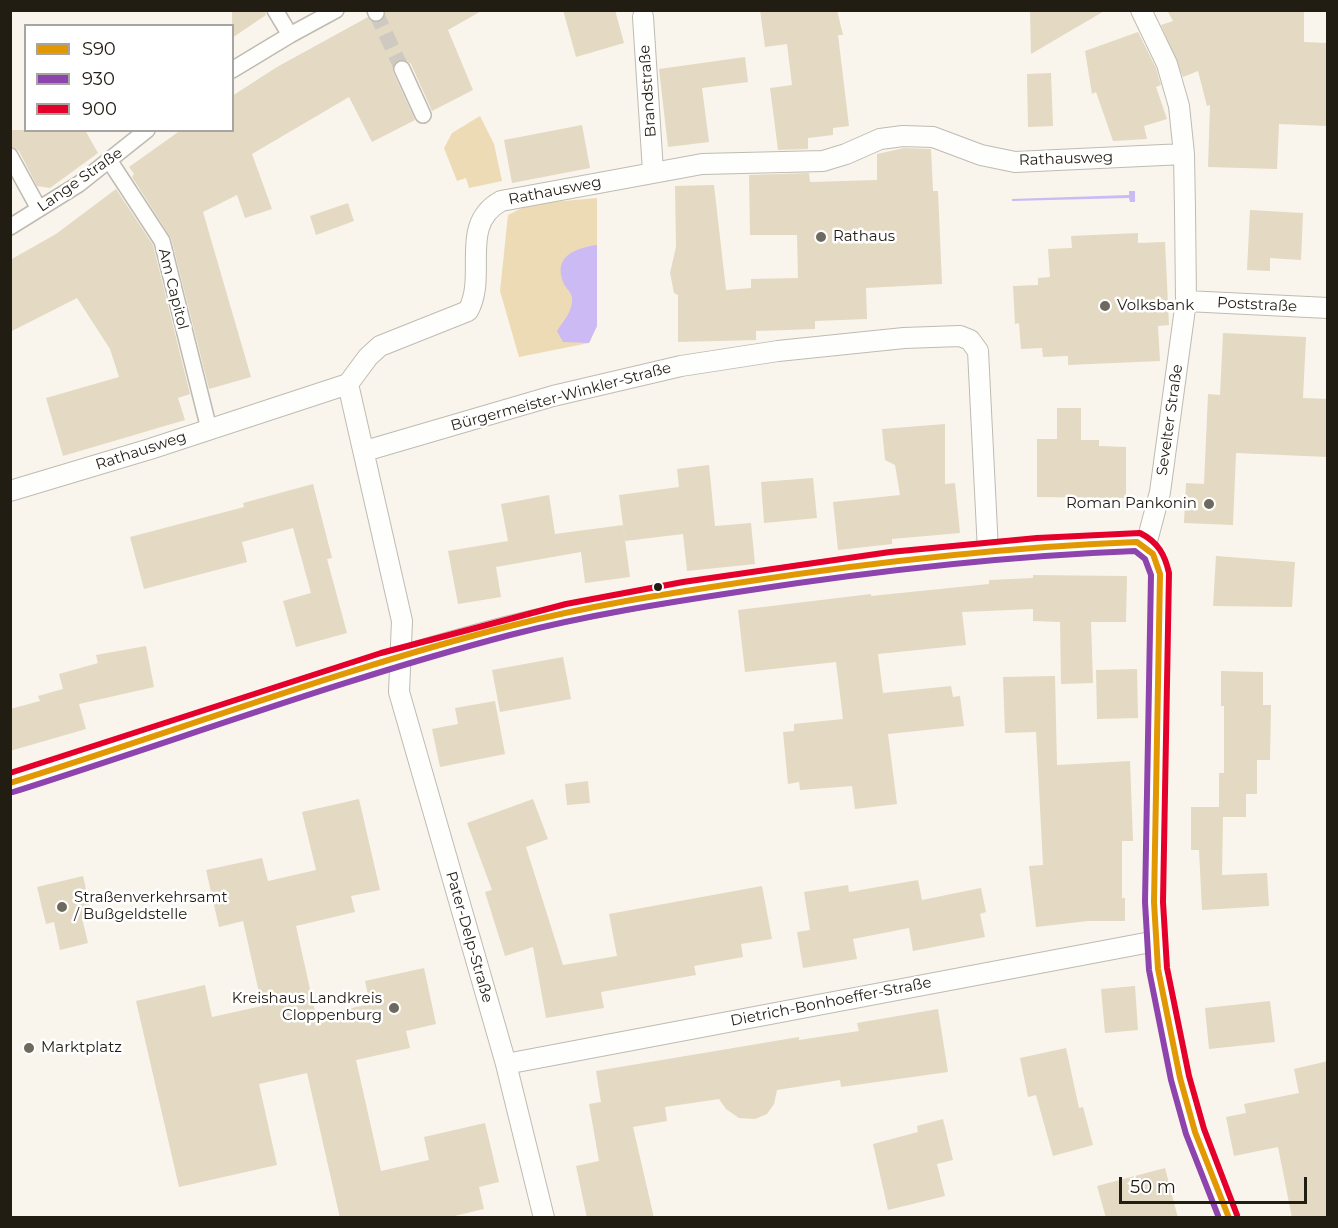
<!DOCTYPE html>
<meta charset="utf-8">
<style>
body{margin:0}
#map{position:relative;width:1338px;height:1228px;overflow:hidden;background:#f9f5ec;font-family:Montserrat,sans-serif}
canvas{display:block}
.frame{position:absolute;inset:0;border:12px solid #221d13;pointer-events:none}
.legend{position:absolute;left:24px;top:24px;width:210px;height:108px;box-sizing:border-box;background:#fff;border:2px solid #a7a5a1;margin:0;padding:8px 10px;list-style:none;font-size:18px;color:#221d13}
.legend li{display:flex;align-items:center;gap:12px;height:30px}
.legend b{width:30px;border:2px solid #a7a5a1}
.scale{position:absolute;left:1119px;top:1177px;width:188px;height:27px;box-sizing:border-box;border:3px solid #221d13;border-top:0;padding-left:8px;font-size:18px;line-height:21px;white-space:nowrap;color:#221d13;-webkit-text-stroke:4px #fff;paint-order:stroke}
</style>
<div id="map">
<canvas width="1338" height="1228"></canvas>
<div class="frame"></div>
<ul class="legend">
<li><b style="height:8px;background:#e29802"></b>S90</li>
<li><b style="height:8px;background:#8e44ad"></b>930</li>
<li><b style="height:8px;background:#e4002b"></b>900</li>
</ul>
<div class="scale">50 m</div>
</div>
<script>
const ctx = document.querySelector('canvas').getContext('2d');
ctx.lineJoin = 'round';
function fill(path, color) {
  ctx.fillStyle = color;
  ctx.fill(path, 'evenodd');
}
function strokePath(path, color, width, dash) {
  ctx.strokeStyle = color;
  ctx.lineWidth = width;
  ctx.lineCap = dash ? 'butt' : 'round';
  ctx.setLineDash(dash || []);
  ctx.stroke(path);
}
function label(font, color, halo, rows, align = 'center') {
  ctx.font = font + ' Montserrat,sans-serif';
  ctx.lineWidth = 5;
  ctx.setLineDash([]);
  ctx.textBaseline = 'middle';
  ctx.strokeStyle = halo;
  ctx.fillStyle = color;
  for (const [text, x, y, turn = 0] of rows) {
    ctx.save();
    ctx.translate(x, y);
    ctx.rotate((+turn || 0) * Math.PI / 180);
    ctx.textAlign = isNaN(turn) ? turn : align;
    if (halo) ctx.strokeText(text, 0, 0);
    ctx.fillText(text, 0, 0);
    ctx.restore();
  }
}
fill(new Path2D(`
 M480 116 494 144 502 181 469 188 466 178 457 181 444 148 452 133Z
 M597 198V326L589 343 519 357 500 291 508 215 530 204Z`), '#eddbb5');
fill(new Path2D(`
 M1129 191H1135V202H1130L1129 198 1012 201V199L1129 195Z
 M597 245V326L589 343 563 342 557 331C564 320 573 311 572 298 571 291 565 288 563 282 553 255 577 248 597 245Z`), '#cbbaf4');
fill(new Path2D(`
 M232 10H265L266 15 232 38Z
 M385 10H483L448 30 473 90 432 111 411 64 407 61 399 60 394 64 393 72 415 120 372 142 349 97 252 154 272 209 245 218 237 195 203 212 251 377 209 389 171 238 132 177 134 174 129 167 181 130H232V96L277 67 368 17 373 22H380L385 16Z
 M563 10H615L624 43 576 57Z
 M760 10H837L843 35H838L849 126 833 128V135L808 138V149L778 150 770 88 792 85 787 44 765 47Z
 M1030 10H1106L1031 54Z
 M1167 10 1304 12V42L1328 43V126L1279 124 1277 169 1208 167 1210 105 1207 106 1198 71 1183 77 1161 25 1173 21Z
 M1138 32 1156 68 1161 85 1156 87 1167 119 1144 126 1147 139 1113 141 1096 92 1092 94 1085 51Z
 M745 57 748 82 702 88 709 142 668 147 659 69Z
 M1051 73 1053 126 1028 127 1027 74Z
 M582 125 590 168 512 183 504 140Z
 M10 130H85L98 153 50 188 37 186 19 151 10 146Z
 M904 148 931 149 933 191H938L942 284 866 288 867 319 815 321V329L756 331V340L678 342V295L674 293 670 273 676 247 675 186 714 185 726 290 751 288V279L798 278 797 235H750L749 175 809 173 810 182 877 180V154Z
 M116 189 153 245 190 394 178 398 185 420 63 456 46 398 119 377 110 349 77 298 10 332V260L56 234Z
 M348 203 354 221 316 235 310 216Z
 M1250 210 1303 213 1301 260 1270 258V271L1247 270Z
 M1138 233V243L1165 242 1169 325 1158 326 1160 361 1068 365V356L1043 357 1042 348 1021 349 1019 323 1015 324 1013 286 1038 285V278L1050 277 1048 249 1072 248 1071 236Z
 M1223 333 1306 337 1303 398 1328 399V457L1236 453 1233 525 1184 523 1186 483 1204 484 1208 394 1220 395Z
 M1057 408H1081V440H1099V446L1126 447V498L1037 497V439H1057Z
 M945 424V484L955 483 960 533 892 539V544L838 550 833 502 900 495 895 465 885 460 882 429Z
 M709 465 715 526 751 523 755 564 687 571 683 534 625 541 619 495 679 487 677 469Z
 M813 478 817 518 764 523 761 482Z
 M313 484 332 558 327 559 347 633 296 647 283 601 311 593 293 528 242 542 247 562 144 589 130 537 244 507 243 503Z
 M549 495 555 534 623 525 630 577 585 583 581 552 496 567 501 597 458 604 448 551 508 541 501 504Z
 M1216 556 1295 562 1292 607 1213 606Z
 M1033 575 1127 576 1126 622H1091L1093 683 1061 684 1060 622 1033 621V609L962 612 966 645 878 654 883 693 951 686 953 697 960 696 964 726 888 734 897 804 855 809 852 786 800 790 799 782 788 784 783 732 794 731V724L843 719 836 662 745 672 738 610 871 594V596L989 584V580L1033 578Z
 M146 646 154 687 79 704 86 729 10 751V709L40 701 38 696 63 689 59 674 98 663 96 655Z
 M563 657 571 699 500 712 492 670Z
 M1137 669 1138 718 1097 719 1096 670Z
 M1221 671 1263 672V705H1271L1270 760H1257V794H1246V817H1223L1222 875 1267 873 1269 906 1202 910 1199 850H1191V807H1219V773H1224V706H1221Z
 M1055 676 1057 765 1130 761 1133 841H1122V898H1125V921H1088L1036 927 1029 866 1043 865 1036 732 1005 733 1003 677Z
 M495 701 505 754 440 767 432 729 458 724 455 708Z
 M588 781 590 803 567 805 565 784Z
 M359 799 380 890 351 896 355 912 296 926 316 1016 370 1004 365 981 424 968 436 1024 406 1031 410 1048 356 1060 381 1171 429 1160 424 1137 485 1123 499 1182 479 1187 484 1209 446 1218H340L307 1073 259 1084 277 1165 179 1187 136 1001 205 985 212 1017 262 1006 243 921 219 927 206 870 262 858 268 881 316 870 302 812Z
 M533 799 548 839 526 847 563 965 617 956 609 914 762 886 772 939 741 944 743 957 694 966 696 975 601 992 604 1008 546 1018 533 947 505 956 485 892 492 890 467 823Z
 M83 876 92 916 82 918 88 943 60 950 54 922 46 924 37 887Z
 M918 880 922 900 981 888 986 912 980 914 985 937 913 951 909 928 853 939 857 959 803 968 797 932 810 930 804 892 848 885 849 892Z
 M1135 986 1138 1030 1105 1033 1101 989Z
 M1270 1001 1275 1042 1209 1049 1205 1008Z
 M938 1009 948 1072 841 1087 840 1080 777 1090 774 1104 767 1114 755 1119 739 1118 726 1109 719 1099 665 1107 667 1121 633 1127 654 1218H587L576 1166 599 1161 589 1104 601 1102 596 1071 799 1037V1040L859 1031 857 1023Z
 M1066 1048 1079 1108 1083 1107 1093 1145 1053 1156 1036 1095 1028 1097 1020 1058Z
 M1328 1061V1218H1292L1278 1147 1234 1156 1226 1117 1246 1113 1244 1104 1299 1093 1294 1069Z
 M943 1119 953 1160 937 1164 945 1196 888 1210 873 1144 918 1132 917 1126Z
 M1165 1168 1178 1218H1106L1097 1186Z`), '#e4d9c2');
strokePath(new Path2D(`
 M376 13 402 69`), '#cecac1', 15, [15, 8]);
const pedestrian = new Path2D(`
 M275 10 290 35
 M375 10 376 13
 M402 69 423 115
 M232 70 290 35 336 10
 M10 156 39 209
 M109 160 162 241 209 429
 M10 227 79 184 147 130`);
const minor = new Path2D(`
 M1141 10 1167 64 1179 106 1184 154 1185 209 1186 301 1160 492 1146 545
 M643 17 653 171
 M1186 301 1328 308
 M348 384 402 621 399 692 506 1064 544 1218
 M365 451 553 396 681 366 778 351 904 338 960 336 970 340 978 351 988 551
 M10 491 150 449 348 384 368 357 380 346 468 311C488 275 458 225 501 201L702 164 823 161 846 154 880 139 903 136 933 137 981 155 1015 162 1184 154
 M10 783C177 732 341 669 510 626 586 607 665 594 744 582 874 561 1005 546 1137 542 1153 548 1156 558 1160 574L1154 902 1158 969 1180 1078 1195 1132 1229 1218
 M506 1064 1156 941`);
strokePath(pedestrian, '#bfbbb2', 18);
strokePath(minor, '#bfbbb2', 22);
strokePath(pedestrian, '#fefefc', 15);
strokePath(minor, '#fefefc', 20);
strokePath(new Path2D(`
 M10 783C177 731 341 669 510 626 587 606 665 594 744 582 874 562 1005 547 1137 542L1153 554 1160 574 1154 902 1158 969 1180 1078 1195 1132 1229 1218`), '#e29802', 6);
strokePath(new Path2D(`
 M13 792C178 740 342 679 510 635 587 615 665 603 744 591 874 571 1004 556 1135 551L1145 559 1151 575 1145 902 1149 970 1171 1080 1186 1134 1219 1218`), '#8e44ad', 6);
strokePath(new Path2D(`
 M10 773 381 653 566 604 683 582 890 552 1037 538 1140 533C1158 542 1165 555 1169 573L1163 902 1167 968 1189 1076 1204 1129 1237 1215`), '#e4002b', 6);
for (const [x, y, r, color] of [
 [821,237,6,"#6d695f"],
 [1105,306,6,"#6d695f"],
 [1209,504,6,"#6d695f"],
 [658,587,5,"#221d13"],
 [62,907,6,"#6d695f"],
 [394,1008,6,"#6d695f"],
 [29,1048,6,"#6d695f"]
]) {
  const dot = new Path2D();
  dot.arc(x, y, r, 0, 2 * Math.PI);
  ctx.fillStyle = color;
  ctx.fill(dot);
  strokePath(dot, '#fff', 2);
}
label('15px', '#221d13', '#fff', [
 ["Brandstraße",648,91,-94],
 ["Rathausweg",1066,159,-2],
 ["Lange Straße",80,180,-35],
 ["Rathausweg",555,191,-11],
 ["Am Capitol",173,289,76],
 ["Poststraße",1257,305,3],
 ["Bürgermeister-Winkler-Straße",561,397,-15],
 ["Sevelter Straße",1170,420,-82],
 ["Rathausweg",141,451,-18],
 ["Pater-Delp-Straße",469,937,74],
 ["Dietrich-Bonhoeffer-Straße",831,1002,-11]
]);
label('15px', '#221d13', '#fff', [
 ["Rathaus",833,237],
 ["Volksbank",1117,306],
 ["Roman Pankonin",1197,504,"right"],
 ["Straßenverkehrsamt",74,898],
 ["/ Bußgeldstelle",74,915],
 ["Kreishaus Landkreis",382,999,"right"],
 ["Cloppenburg",382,1016,"right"],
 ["Marktplatz",41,1048]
], 'left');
</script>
